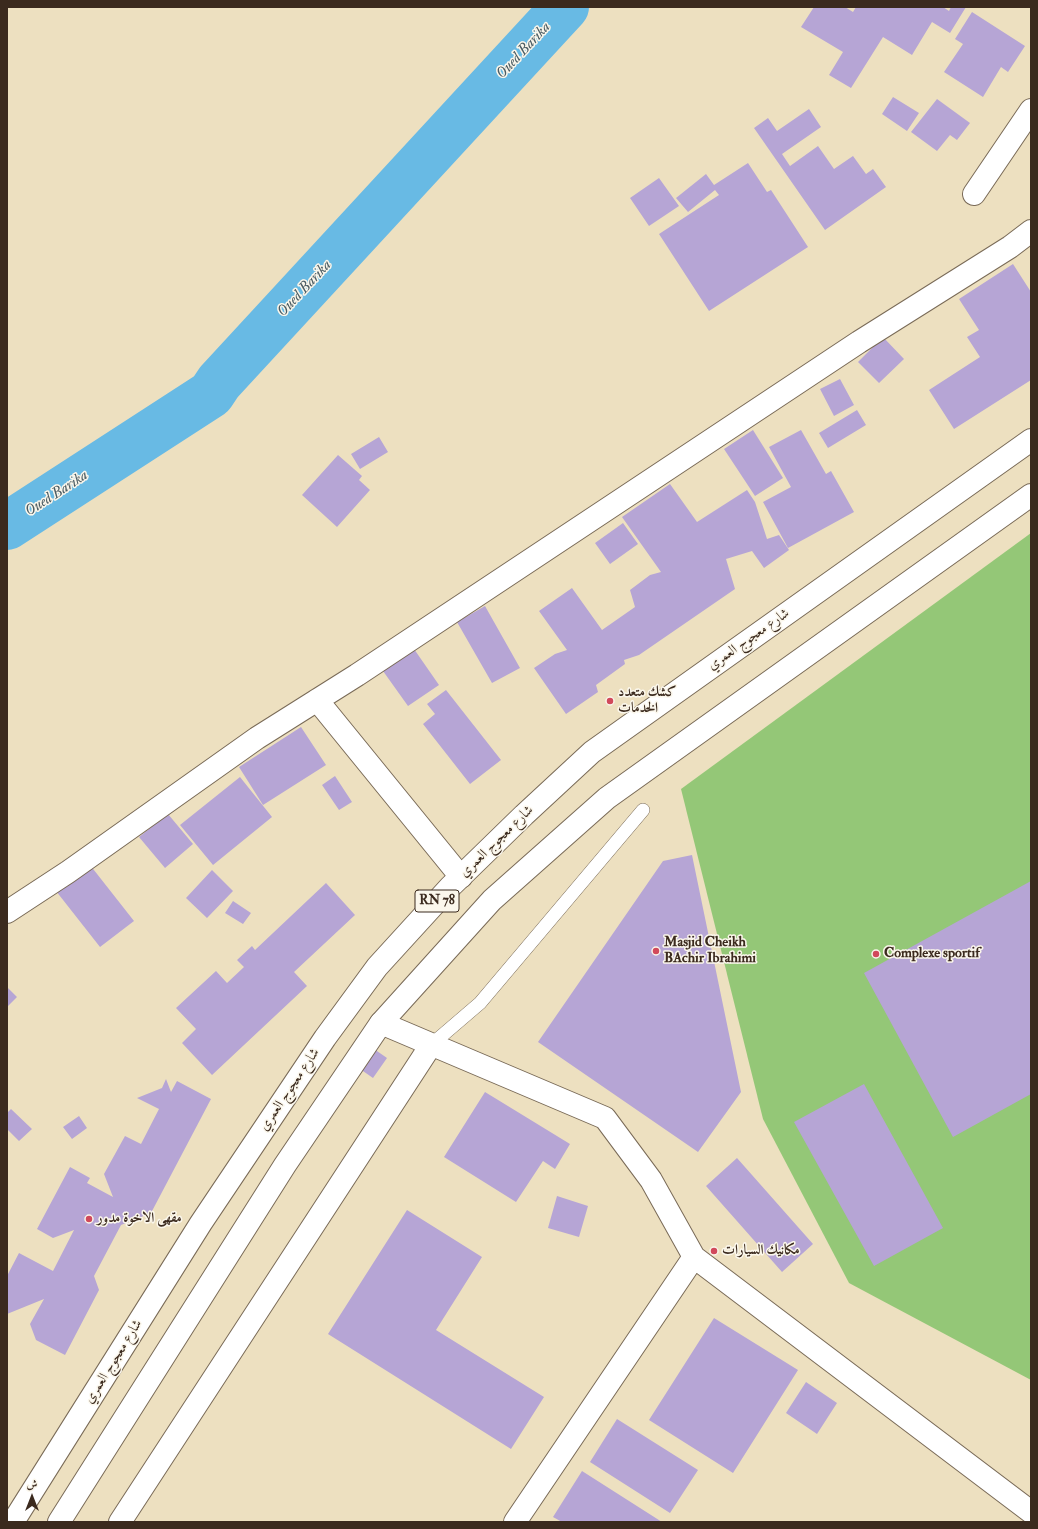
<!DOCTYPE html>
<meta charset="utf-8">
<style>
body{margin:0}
#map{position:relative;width:1038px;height:1529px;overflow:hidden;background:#ede0c0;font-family:"IM FELL Double Pica",Amiri,serif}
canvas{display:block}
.frame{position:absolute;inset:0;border:8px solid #3b2a1e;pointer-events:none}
.north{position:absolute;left:12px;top:1477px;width:40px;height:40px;-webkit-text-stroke:3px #fbf7ec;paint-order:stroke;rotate:0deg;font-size:11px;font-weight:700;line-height:16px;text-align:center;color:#3b2a1e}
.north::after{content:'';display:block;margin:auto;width:14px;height:18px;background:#3b2a1e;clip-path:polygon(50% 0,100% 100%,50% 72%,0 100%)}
</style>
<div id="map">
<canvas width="1038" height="1529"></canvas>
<div class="frame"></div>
<div class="north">ش</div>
</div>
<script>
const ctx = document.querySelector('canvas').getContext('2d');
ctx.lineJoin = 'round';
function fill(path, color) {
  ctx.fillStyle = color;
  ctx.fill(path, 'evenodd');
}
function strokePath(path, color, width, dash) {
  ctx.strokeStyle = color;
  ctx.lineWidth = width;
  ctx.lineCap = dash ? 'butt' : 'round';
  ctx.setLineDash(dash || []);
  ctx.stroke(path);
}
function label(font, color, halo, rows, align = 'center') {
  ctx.font = font + ' "IM FELL Double Pica",Amiri,serif';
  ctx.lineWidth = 3;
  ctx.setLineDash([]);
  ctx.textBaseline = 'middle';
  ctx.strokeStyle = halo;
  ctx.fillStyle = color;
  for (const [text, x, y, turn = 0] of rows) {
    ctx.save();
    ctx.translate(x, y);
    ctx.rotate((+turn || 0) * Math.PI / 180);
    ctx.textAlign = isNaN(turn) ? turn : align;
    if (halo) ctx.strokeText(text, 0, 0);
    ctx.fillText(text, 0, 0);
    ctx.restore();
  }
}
fill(new Path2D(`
 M1031 533V1380L849 1283 763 1119 681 789Z`), '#94c777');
strokePath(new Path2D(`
 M7 526 211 394 219 382 565 7`), '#68bae4', 48);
fill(new Path2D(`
 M814 7H845L853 12 856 7H943L949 11 951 7H966L950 33 932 22 912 55 883 37 851 88 829 75 843 52 801 27Z
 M972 12 1025 46 1008 72 1001 67 983 97 944 72 963 44 955 39Z
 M893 97 919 113 907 131 882 114Z
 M937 99 970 123 957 140 950 135 937 151 911 132Z
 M809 109 821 127 782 154 790 166 818 146 834 169 853 156 866 174 873 169 886 187 825 230 754 128 768 118 777 131Z
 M748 163 767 192 771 190 808 247 709 311 659 234 719 195 715 190 688 212 676 198 706 174 714 185Z
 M659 178 679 206 649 226 630 198Z
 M1013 264 1031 292V380L954 429 929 390 980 357 967 337 979 330 959 299Z
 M883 337 904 359 879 383 858 362Z
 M840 379 854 405 834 416 820 389Z
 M857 410 866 425 828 448 819 433Z
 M753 430 783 478 755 496 724 449Z
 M801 430 826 474 831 471 854 512 788 548 763 502 791 487 769 447Z
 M379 437 388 452 360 469 351 454Z
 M338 455 362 476 359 480 370 490 337 527 302 495Z
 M670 484 697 522 747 490 755 502 767 539 779 535 789 550 764 568 752 551 726 559 735 589 639 655 624 660 625 664 596 685 598 692 566 714 534 668 555 654 567 650 539 611 572 588 602 630 635 607 630 590 650 575 661 572 622 517Z
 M623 523 638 544 610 564 595 543Z
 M485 606 520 668 492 683 457 622Z
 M414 649 439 685 408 706 383 671Z
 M446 690 501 760 470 784 423 724 435 714 427 704Z
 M301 727 326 765 263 805 239 767Z
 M335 776 352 802 339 810 322 785Z
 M240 777 272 817 213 865 180 825Z
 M168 814 193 844 165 868 139 837Z
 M692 855 741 1092 698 1152 538 1042 663 861Z
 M90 865 134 921 100 947 56 891Z
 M212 870 233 891 207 918 186 898Z
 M1031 881V1094L953 1137 864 973Z
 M326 883 355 915 294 972 307 986 212 1075 182 1043 196 1029 176 1008 216 971 227 983 244 967 237 960 252 946 255 950Z
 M233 901 251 913 243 924 225 913Z
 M7 987 17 997 7 1007Z
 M374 1049 387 1058 373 1078 360 1069Z
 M166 1079 171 1092 177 1081 211 1099 151 1213 121 1225 94 1276 99 1290 65 1355 36 1340 30 1324 44 1299 7 1314V1276L19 1253 53 1271 74 1230 53 1238 37 1229 70 1167 90 1178 87 1183 113 1197 104 1174 125 1136 141 1144 159 1109 137 1098 162 1088Z
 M864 1084 943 1228 874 1266 794 1122Z
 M485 1092 570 1144 555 1169 543 1161 516 1202 444 1157Z
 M11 1109 32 1129 19 1141 7 1129V1113Z
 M79 1116 87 1128 72 1139 63 1127Z
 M737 1158 813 1244 782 1272 706 1186Z
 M557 1196 588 1206 579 1237 548 1228Z
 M407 1210 482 1257 436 1330 544 1397 511 1449 328 1334Z
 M714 1318 798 1370 733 1473 649 1420Z
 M806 1382 837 1403 817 1434 786 1413Z
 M617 1419 698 1470 670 1513 590 1462Z
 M582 1471 662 1522H562L553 1517Z`), '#b6a5d5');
const lane = new Path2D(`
 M431 1045 480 1003 643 810`);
const street = new Path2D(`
 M974 194 1031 110
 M317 700 461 877
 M7 912 68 872 257 738 357 675 859 342 1010 247 1031 231
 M381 1023 605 1118 651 1180 694 1257 1031 1512
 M120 1522 431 1045
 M515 1522 694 1257`);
const primary = new Path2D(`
 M13 1522 201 1223 325 1038 377 967 450 887 524 815 592 752 1031 440
 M59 1522 285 1165 381 1023 492 900 607 798 1031 495`);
strokePath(lane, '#796a57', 14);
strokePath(street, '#796a57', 24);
strokePath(primary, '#796a57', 24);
strokePath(lane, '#fff', 13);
strokePath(street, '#fff', 22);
strokePath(primary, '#fff', 22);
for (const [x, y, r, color] of [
 [610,701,4,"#d1495b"],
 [656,951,4,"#d1495b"],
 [876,954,4,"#d1495b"],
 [89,1219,4,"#d1495b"],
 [714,1251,4,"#d1495b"]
]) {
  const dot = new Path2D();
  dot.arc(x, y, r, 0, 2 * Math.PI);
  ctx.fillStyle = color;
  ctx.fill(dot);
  strokePath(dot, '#fbf7ec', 1.5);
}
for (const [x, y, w] of [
 [437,901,44]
]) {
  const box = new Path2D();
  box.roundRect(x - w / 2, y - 11, w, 22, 3);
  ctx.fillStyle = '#fbf7ec';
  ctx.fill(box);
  strokePath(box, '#3b2a1e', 1);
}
label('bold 13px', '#3b2a1e', null, [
 ["RN 78",437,901]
]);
label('14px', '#3b2a1e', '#fbf7ec', [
 ["شارع معجوج العمري",749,640,-35],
 ["شارع معجوج العمري",497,842,-44],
 ["شارع معجوج العمري",290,1090,-56],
 ["شارع معجوج العمري",114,1362,-58]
]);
label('bold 14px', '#3b2a1e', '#fbf7ec', [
 ["كشك متعدد",618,693],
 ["الخدمات",618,709],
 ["Masjid Cheikh",664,943],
 ["BAchir Ibrahimi",664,959],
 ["Complexe sportif",884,954],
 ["مقهى الاخوة مدور",97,1219],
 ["مكانيك السيارات",722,1251]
], 'left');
label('italic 15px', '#4b5c63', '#fbf7ec', [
 ["Oued Barika",524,51,-47],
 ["Oued Barika",305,289,-47],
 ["Oued Barika",57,494,-33]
]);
</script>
